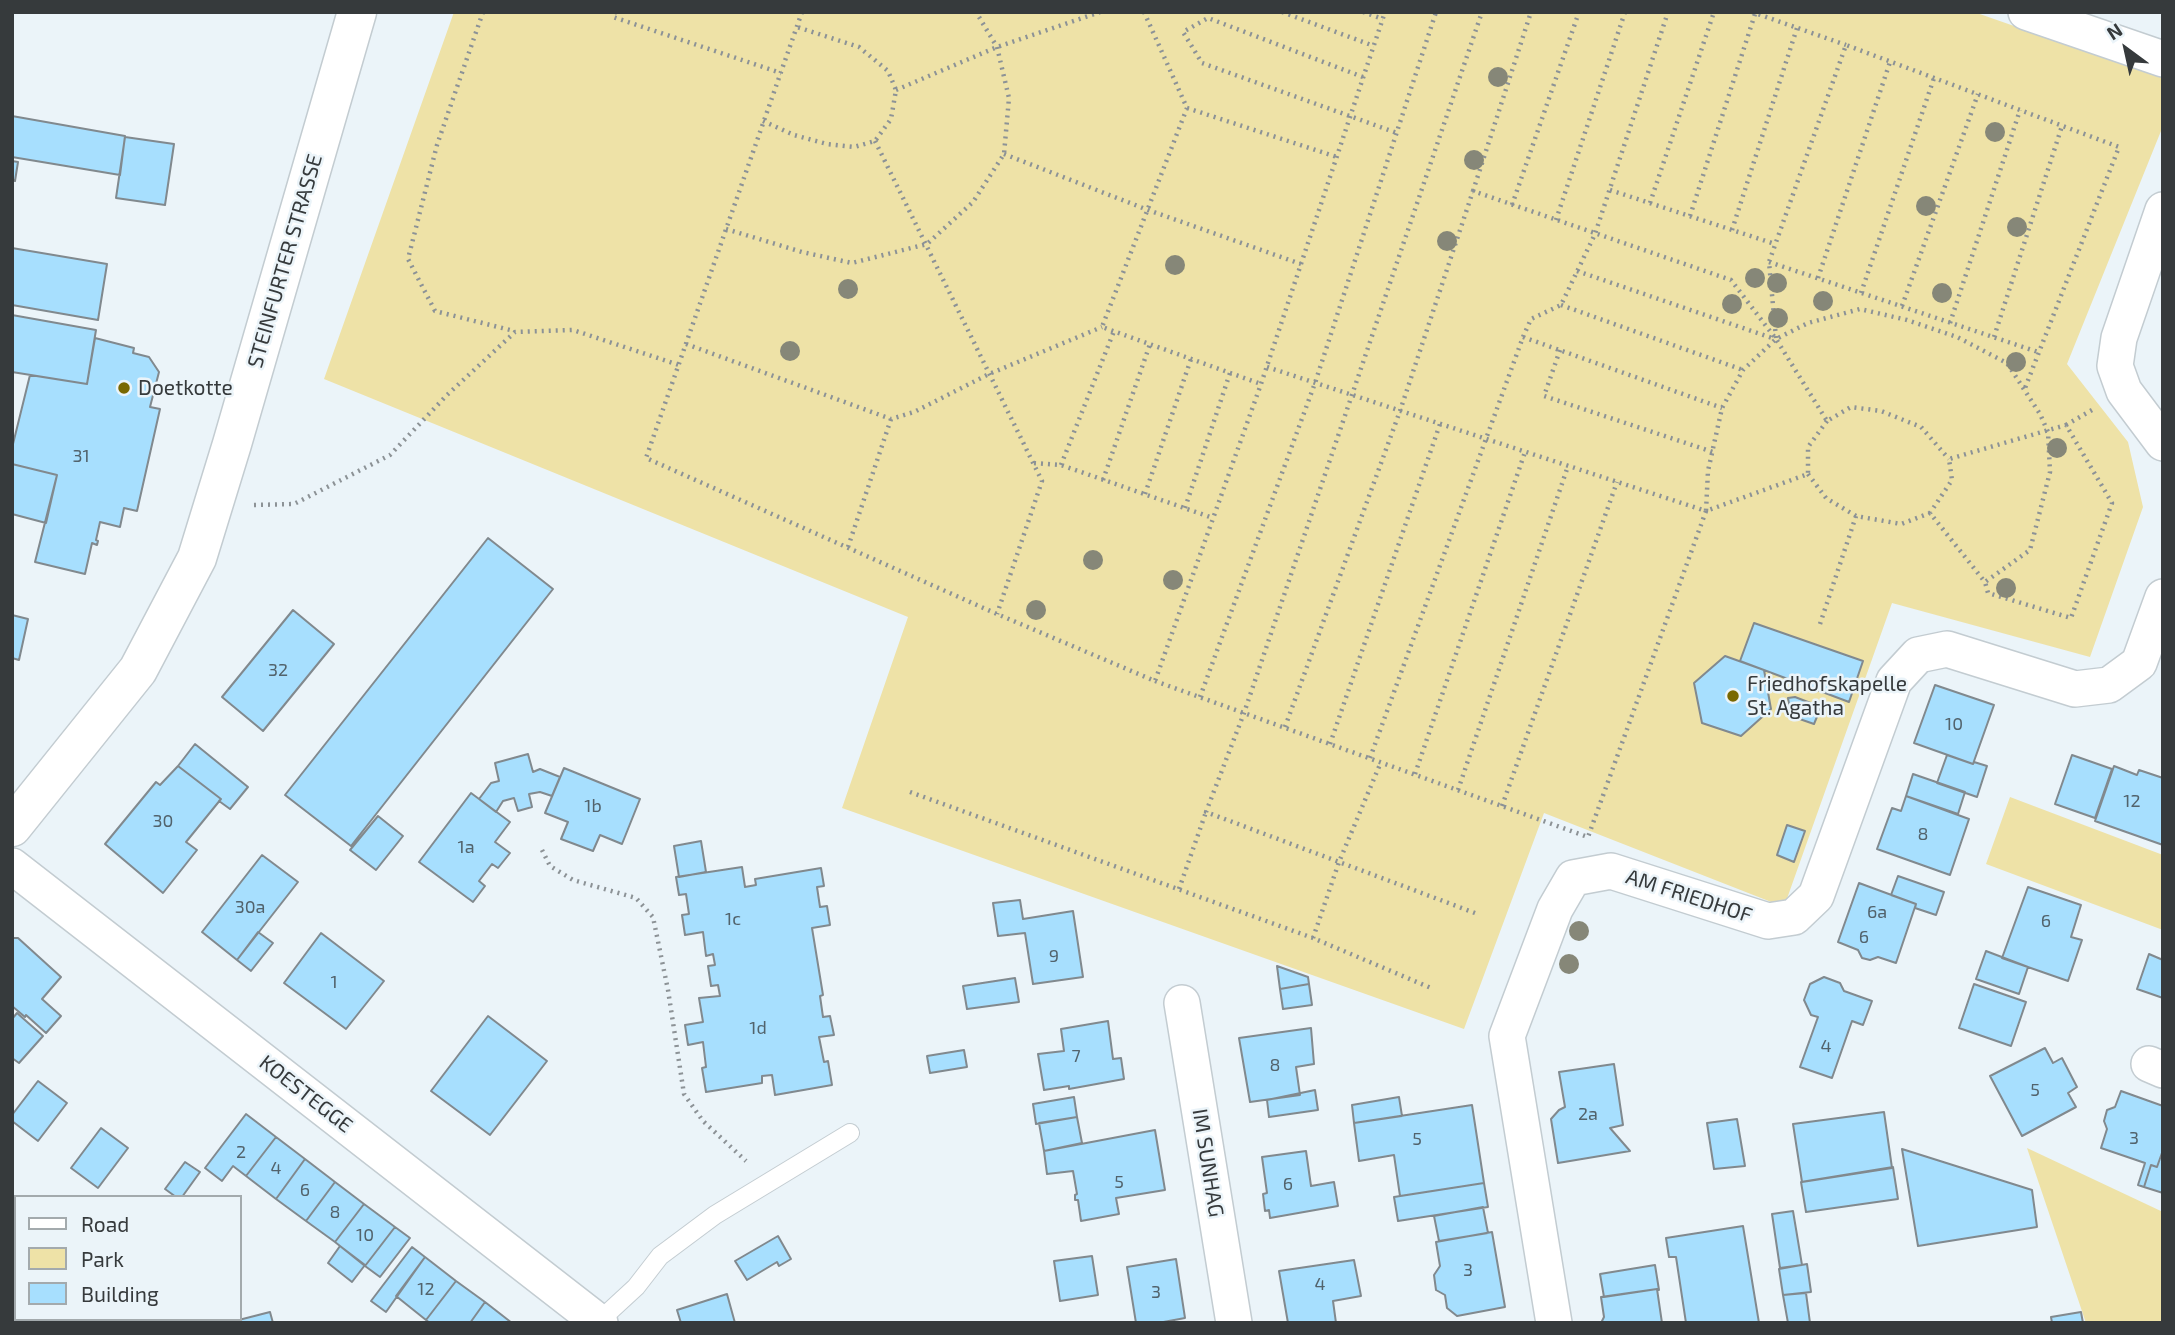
<!DOCTYPE html>
<style>
body{margin:0}
#map{position:relative;width:2175px;height:1335px;overflow:hidden;background:#ebf4f9;font-family:"Exo 2",sans-serif}
canvas{display:block}
.frame{position:absolute;inset:0;border:14px solid #363a3c;pointer-events:none}
.legend{position:absolute;left:14px;top:1195px;width:228px;height:126px;box-sizing:border-box;background:#ebf4f9;border:2px solid #a3aaad;margin:0;padding:9px 12px;list-style:none;font-size:21px;color:#363a3c}
.legend li{display:flex;align-items:center;gap:14px;height:35px}
.legend b{width:35px;border:2px solid #a3aaad}
.north{position:absolute;left:2091px;top:14px;width:70px;height:70px;-webkit-text-stroke:5px #ebf4f9;paint-order:stroke;rotate:327deg;font-size:19px;font-weight:700;line-height:28px;text-align:center;color:#363a3c}
.north::after{content:'';display:block;margin:auto;width:24px;height:32px;background:#363a3c;clip-path:polygon(50% 0,100% 100%,50% 72%,0 100%)}
</style>
<div id="map">
<canvas width="2175" height="1335"></canvas>
<div class="frame"></div>
<ul class="legend">
<li><b style="height:9px;background:#fff"></b>Road</li>
<li><b style="height:19px;background:#eee2a7"></b>Park</li>
<li><b style="height:19px;background:#a7dffe"></b>Building</li>
</ul>
<div class="north">N</div>
</div>
<script>
const ctx = document.querySelector('canvas').getContext('2d');
ctx.lineJoin = 'round';
function fill(path, color) {
  ctx.fillStyle = color;
  ctx.fill(path, 'evenodd');
}
function strokePath(path, color, width, dash) {
  ctx.strokeStyle = color;
  ctx.lineWidth = width;
  ctx.lineCap = dash ? 'butt' : 'round';
  ctx.setLineDash(dash || []);
  ctx.stroke(path);
}
function label(font, color, halo, rows, align = 'center') {
  ctx.font = font + ' "Exo 2",sans-serif';
  ctx.lineWidth = 5;
  ctx.setLineDash([]);
  ctx.textBaseline = 'middle';
  ctx.strokeStyle = halo;
  ctx.fillStyle = color;
  for (const [text, x, y, turn = 0] of rows) {
    ctx.save();
    ctx.translate(x, y);
    ctx.rotate((+turn || 0) * Math.PI / 180);
    ctx.textAlign = isNaN(turn) ? turn : align;
    if (halo) ctx.strokeText(text, 0, 0);
    ctx.fillText(text, 0, 0);
    ctx.restore();
  }
}
fill(new Path2D(`
 M454 12H1974L2163 78V126L2067 364 2128 442 2143 507 2090 657 1892 603 1784 907 1544 813 1464 1029 842 808 908 617 324 379Z
 M2010 797 2163 855V930L1986 864Z
 M2027 1148 2163 1212V1323H2086Z`), '#eee2a7');
const building = new Path2D(`
 M12 116 125 136 120 175 12 157Z
 M125 137 174 144 165 205 116 198Z
 M12 161 18 162 15 181 12 180Z
 M12 248 107 264 98 320 12 305Z
 M12 315 96 330 87 384 12 372Z
 M95 338 134 348 133 353 149 357 159 372 150 407 160 409 137 511 124 508 120 527 100 522 96 540 98 541 97 545 92 543 85 574 35 562 57 475 12 464V448L30 375 87 384Z
 M12 464 57 475 46 523 12 514Z
 M488 538 553 589 351 846 285 795Z
 M293 610 334 644 263 731 222 697Z
 M12 615 28 619 19 660 12 658Z
 M1754 623 1863 661 1849 702 1740 661Z
 M1725 656 1764 670 1771 709 1741 736 1702 723 1694 683Z
 M1935 685 1994 705 1973 764 1914 743Z
 M1795 697 1821 707 1814 724 1791 716 1788 698Z
 M195 744 248 787 230 809 219 801 221 799 178 766Z
 M528 754 533 772 540 769 560 777 552 796 540 792 529 794 532 807 518 811 514 798 503 801 496 812 479 799 491 783 499 781 495 763Z
 M1947 755 1973 764 1974 762 1987 766 1977 797 1937 783Z
 M2072 755 2112 769 2095 818 2055 804Z
 M178 766 221 799 186 842 197 850 163 893 105 844 156 782 160 785Z
 M2114 766 2137 775 2139 770 2163 778V845L2095 821Z
 M564 768 640 799 622 844 600 835 593 851 561 839 568 822 545 813Z
 M1913 774 1965 792 1958 814 1906 796Z
 M471 793 510 822 495 842 510 853 498 868 492 864 479 881 485 886 473 902 419 862Z
 M1906 796 1969 819 1950 875 1877 849 1892 808 1901 811Z
 M378 816 403 836 376 870 350 850Z
 M1787 825 1805 831 1794 862 1777 855Z
 M701 841 706 872 679 877 674 846Z
 M262 855 298 882 237 960 202 932Z
 M742 867 745 887 756 885 755 879 821 868 824 886 817 887 820 907 827 906 830 925 812 928 823 995 820 996 823 1017 830 1016 834 1035 819 1037 824 1062 828 1061 832 1085 775 1095 772 1075 762 1076V1083L706 1092 702 1068 706 1067 703 1042 688 1045 685 1025 703 1022 699 998 720 996 718 985 711 986 708 966 715 965 713 954 706 956 703 932 685 935 682 915 689 914 686 894 679 895 676 877Z
 M1898 876 1944 892 1936 915 1915 908 1916 904 1891 895Z
 M1859 883 1916 904 1896 963 1878 957 1870 960 1862 958 1858 950 1838 942Z
 M2028 887 2081 905 2071 937 2082 940 2068 981 2002 958Z
 M1020 900 1023 919 1073 911 1083 977 1033 984 1025 933 998 936 993 903Z
 M258 932 273 943 251 971 237 960Z
 M321 933 384 981 346 1029 284 983Z
 M12 938H18L61 977 42 999 61 1016 46 1033 26 1015 25 1017 12 1006Z
 M1986 951 2028 967 2019 994 1976 979Z
 M2149 954 2163 960V998L2137 989Z
 M1277 966 1308 977 1309 984 1280 989Z
 M1824 977 1840 983 1844 991 1872 1001 1863 1025 1852 1021 1832 1078 1800 1067 1818 1017 1811 1015 1804 1000 1810 984Z
 M1015 978 1019 1002 967 1009 963 986Z
 M1309 984 1312 1005 1283 1009 1280 989Z
 M1974 984 2026 1002 2011 1046 1959 1028Z
 M17 1013 43 1036 19 1063 12 1058V1019Z
 M488 1016 547 1061 490 1135 431 1091Z
 M1108 1021 1113 1059 1121 1058 1124 1079 1069 1089V1086L1044 1090 1038 1054 1064 1051 1061 1029Z
 M1311 1028 1314 1064 1296 1067 1300 1095 1250 1102 1239 1038Z
 M2045 1048 2053 1063 2062 1058 2077 1087 2068 1093 2076 1107 2022 1136 1990 1076Z
 M964 1050 967 1067 930 1073 927 1056Z
 M1614 1064 1623 1125 1610 1128 1630 1151 1558 1163 1551 1119 1559 1110 1565 1107 1559 1072Z
 M38 1081 67 1103 38 1141 12 1121V1115Z
 M1315 1090 1318 1110 1269 1117 1267 1100Z
 M2121 1091 2163 1106V1150L2157 1167 2151 1165 2144 1187 2138 1185 2145 1163 2101 1148 2107 1129 2104 1121 2107 1110 2115 1107Z
 M1074 1097 1077 1117 1036 1124 1033 1104Z
 M1399 1097 1402 1116 1354 1123 1352 1105Z
 M1472 1105 1484 1183 1400 1196 1394 1155 1359 1161 1354 1123Z
 M1884 1112 1892 1168 1802 1182 1793 1124Z
 M246 1114 276 1137 246 1176 233 1166 222 1181 205 1168Z
 M1077 1117 1082 1143 1044 1151 1039 1123Z
 M1737 1119 1745 1166 1714 1169 1707 1123Z
 M101 1128 128 1148 98 1188 71 1168Z
 M1155 1130 1165 1190 1116 1198 1119 1214 1081 1221 1078 1200H1075V1195L1077 1194 1073 1171 1047 1174 1044 1151Z
 M276 1137 305 1159 276 1199 246 1176Z
 M1902 1149 2032 1190 2037 1227 1918 1246Z
 M2163 1150V1193L2144 1187 2151 1165 2157 1167Z
 M1306 1151 1311 1186 1334 1182 1338 1206 1270 1218 1269 1210 1265 1211 1263 1194 1267 1193 1262 1157Z
 M305 1159 335 1182 306 1221 276 1199Z
 M185 1162 200 1172 182 1197H176L165 1189Z
 M1893 1167 1898 1199 1806 1212 1801 1182Z
 M335 1182 364 1204 335 1242 306 1221Z
 M1484 1183 1488 1207 1398 1221 1394 1197Z
 M364 1204 395 1227 365 1266 335 1242Z
 M1483 1207 1488 1233 1439 1241 1434 1216Z
 M1793 1211 1802 1265 1780 1268 1772 1214Z
 M1743 1226 1759 1323H1686L1676 1257H1669L1666 1238Z
 M395 1227 410 1238 380 1277 365 1266Z
 M1492 1232 1505 1307 1457 1316 1447 1308 1445 1295 1436 1290 1434 1275 1440 1266 1436 1242Z
 M778 1236 791 1259 779 1266 777 1262 747 1280 735 1261Z
 M340 1246 365 1265 352 1282 328 1263Z
 M412 1247 425 1257 386 1312 371 1301Z
 M1092 1256 1098 1295 1060 1301 1054 1261Z
 M425 1257 456 1281 426 1320 396 1296Z
 M1176 1259 1185 1318 1158 1323H1136L1127 1267Z
 M1354 1260 1361 1296 1333 1301 1336 1323H1288L1279 1271Z
 M1807 1264 1811 1292 1783 1295 1779 1269Z
 M1655 1265 1659 1290 1657 1289 1604 1297 1600 1274Z
 M456 1281 485 1302 470 1323H430L426 1320Z
 M1657 1289 1662 1323H1601L1604 1317 1601 1297Z
 M1806 1293 1810 1323H1788L1783 1295Z
 M727 1294 735 1323H681L677 1310Z
 M485 1302 512 1323H470Z
 M270 1312 273 1323H227Z
 M2081 1312 2083 1323H2052L2051 1317Z`);
fill(building, '#a7dffe');
strokePath(building, '#81898e', 2);
const service = new Path2D(`
 M598 1322 636 1287 660 1256 715 1215 850 1133`);
const minor = new Path2D(`
 M2026 12 2163 59
 M2163 210 2119 338 2115 366 2124 391 2163 443
 M12 866 600 1323
 M1182 1003 1234 1323
 M2149 1064 2163 1070
 M1554 1323 1507 1036 1555 909 1573 878 1611 871 1768 921 1794 917 1816 896 1894 681 1918 655 1947 649 2075 689 2109 685 2139 663 2163 597`);
const secondary = new Path2D(`
 M12 827 138 670 197 558 232 444 357 12`);
strokePath(service, '#c3ccd1', 20);
strokePath(minor, '#c3ccd1', 38);
strokePath(secondary, '#c3ccd1', 41);
strokePath(new Path2D(`
 M483 12 437 145 408 259 435 311 514 331
 M615 12 613 17 781 73
 M802 12 646 458 997 614 1155 681 1261 384 1385 12
 M1144 12 1187 108 1102 327 1261 384
 M1282 12 1374 46
 M1363 12 1383 19
 M1752 12 1846 45
 M1363 77 1208 18 1183 32 1202 63 1397 133
 M896 90 997 47 1100 12
 M1187 108 1337 157
 M763 121 794 135 827 144 854 147 875 141 891 119 896 90 888 71 859 47 797 27
 M875 141 1042 481 997 614
 M1004 154 1148 210 1301 264
 M1610 190 1775 244
 M1473 191 1531 12
 M1650 203 1714 12
 M1512 205 1579 12
 M1690 216 1755 14
 M1556 220 1625 12
 M726 229 802 252 852 263 927 244 973 202 1004 154 1009 98 997 47 976 12
 M1732 230 1797 28
 M1769 262 2038 352
 M1577 271 1775 339
 M1818 278 1890 62
 M1861 293 1934 78
 M1561 305 1743 370
 M1902 306 1978 94
 M1950 323 2020 110
 M1523 337 1722 408
 M1994 337 2062 126
 M1776 338 1769 262 1846 45 2119 147 2025 388
 M686 344 891 419 914 412 989 374 1102 327
 M1560 350 1544 396 1713 452
 M1267 367 1706 511 1588 837
 M1827 421 1808 447V474L1706 511 1708 471 1722 408 1743 370 1776 339 1808 323 1860 309 1907 320 1957 337 2007 363 2040 414 2048 432 2050 472 2030 550 1985 582 1930 513 1952 480 1949 459 2066 425 2112 503 2071 618 1988 593 1985 582
 M2066 425 2092 410
 M1034 463 1061 465 1213 518
 M1061 465 1114 331
 M1808 474 1826 498 1856 516 1901 524 1930 513
 M1103 480 1150 344
 M1145 494 1191 359
 M254 505 294 504 390 455 447 395 515 332 573 330 679 365
 M1185 508 1230 373
 M848 547 891 419
 M1820 624 1856 516
 M1155 681 1585 836
 M1200 697 1315 383 1436 12
 M1285 727 1400 411 1473 191 1731 280 1776 339 1827 421 1851 407 1881 411 1921 427 1949 459
 M1330 744 1440 424
 M1370 758 1523 337 1531 319 1561 305 1595 234 1668 12
 M1415 774 1525 452
 M1458 790 1568 466
 M910 792 1313 938 1431 988
 M1502 806 1617 482
 M542 850 550 866 573 880 636 898 653 917 668 990 684 1094 703 1121 746 1161
 M1179 889 1206 812
 M1475 913 1206 812 1244 713 1482 12
 M1313 938 1339 862 1381 762`), '#8c9296', 4.5, [2, 5]);
strokePath(service, '#fff', 18);
strokePath(minor, '#fff', 35);
strokePath(secondary, '#fff', 38);
ctx.fillStyle = '#868778';
for (const [x, y] of [
 [1498,77],
 [1995,132],
 [1474,160],
 [1926,206],
 [2017,227],
 [1447,241],
 [1175,265],
 [1755,278],
 [1777,283],
 [848,289],
 [1942,293],
 [1823,301],
 [1732,304],
 [1778,318],
 [790,351],
 [2016,362],
 [2057,448],
 [1093,560],
 [1173,580],
 [2006,588],
 [1036,610],
 [1579,931],
 [1569,964]
]) {
  ctx.beginPath();
  ctx.arc(x, y, 10, 0, 2 * Math.PI);
  ctx.fill();
}
for (const [x, y, r, color] of [
 [124,388,7,"#796800"],
 [1733,696,7,"#796800"]
]) {
  const dot = new Path2D();
  dot.arc(x, y, r, 0, 2 * Math.PI);
  ctx.fillStyle = color;
  ctx.fill(dot);
  strokePath(dot, '#ebf4f9', 2.5);
}
label('18px', '#52636c', null, [
 ["31",81,456],
 ["32",278,670],
 ["10",1954,724],
 ["12",2132,801],
 ["1b",593,806],
 ["30",163,821],
 ["8",1923,834],
 ["1a",466,847],
 ["30a",250,907],
 ["6a",1877,912],
 ["1c",733,919],
 ["6",2046,921],
 ["6",1864,937],
 ["9",1054,956],
 ["1",334,982],
 ["1d",758,1028],
 ["4",1826,1046],
 ["7",1076,1056],
 ["8",1275,1065],
 ["5",2035,1090],
 ["2a",1588,1114],
 ["3",2134,1138],
 ["5",1417,1139],
 ["2",241,1152],
 ["4",276,1168],
 ["5",1119,1182],
 ["6",1288,1184],
 ["6",305,1190],
 ["8",335,1212],
 ["10",365,1235],
 ["3",1468,1270],
 ["4",1320,1284],
 ["12",426,1289],
 ["3",1156,1292]
]);
label('21px', '#363a3c', '#ebf4f9', [
 ["STEINFURTER STRASSE",285,261,-74],
 ["AM FRIEDHOF",1689,896,18],
 ["KOESTEGGE",306,1094,38],
 ["IM SUNHAG",1208,1163,81]
]);
label('21px', '#363a3c', '#ebf4f9', [
 ["Doetkotte",138,388],
 ["Friedhofskapelle",1747,684],
 ["St. Agatha",1747,708]
], 'left');
</script>
